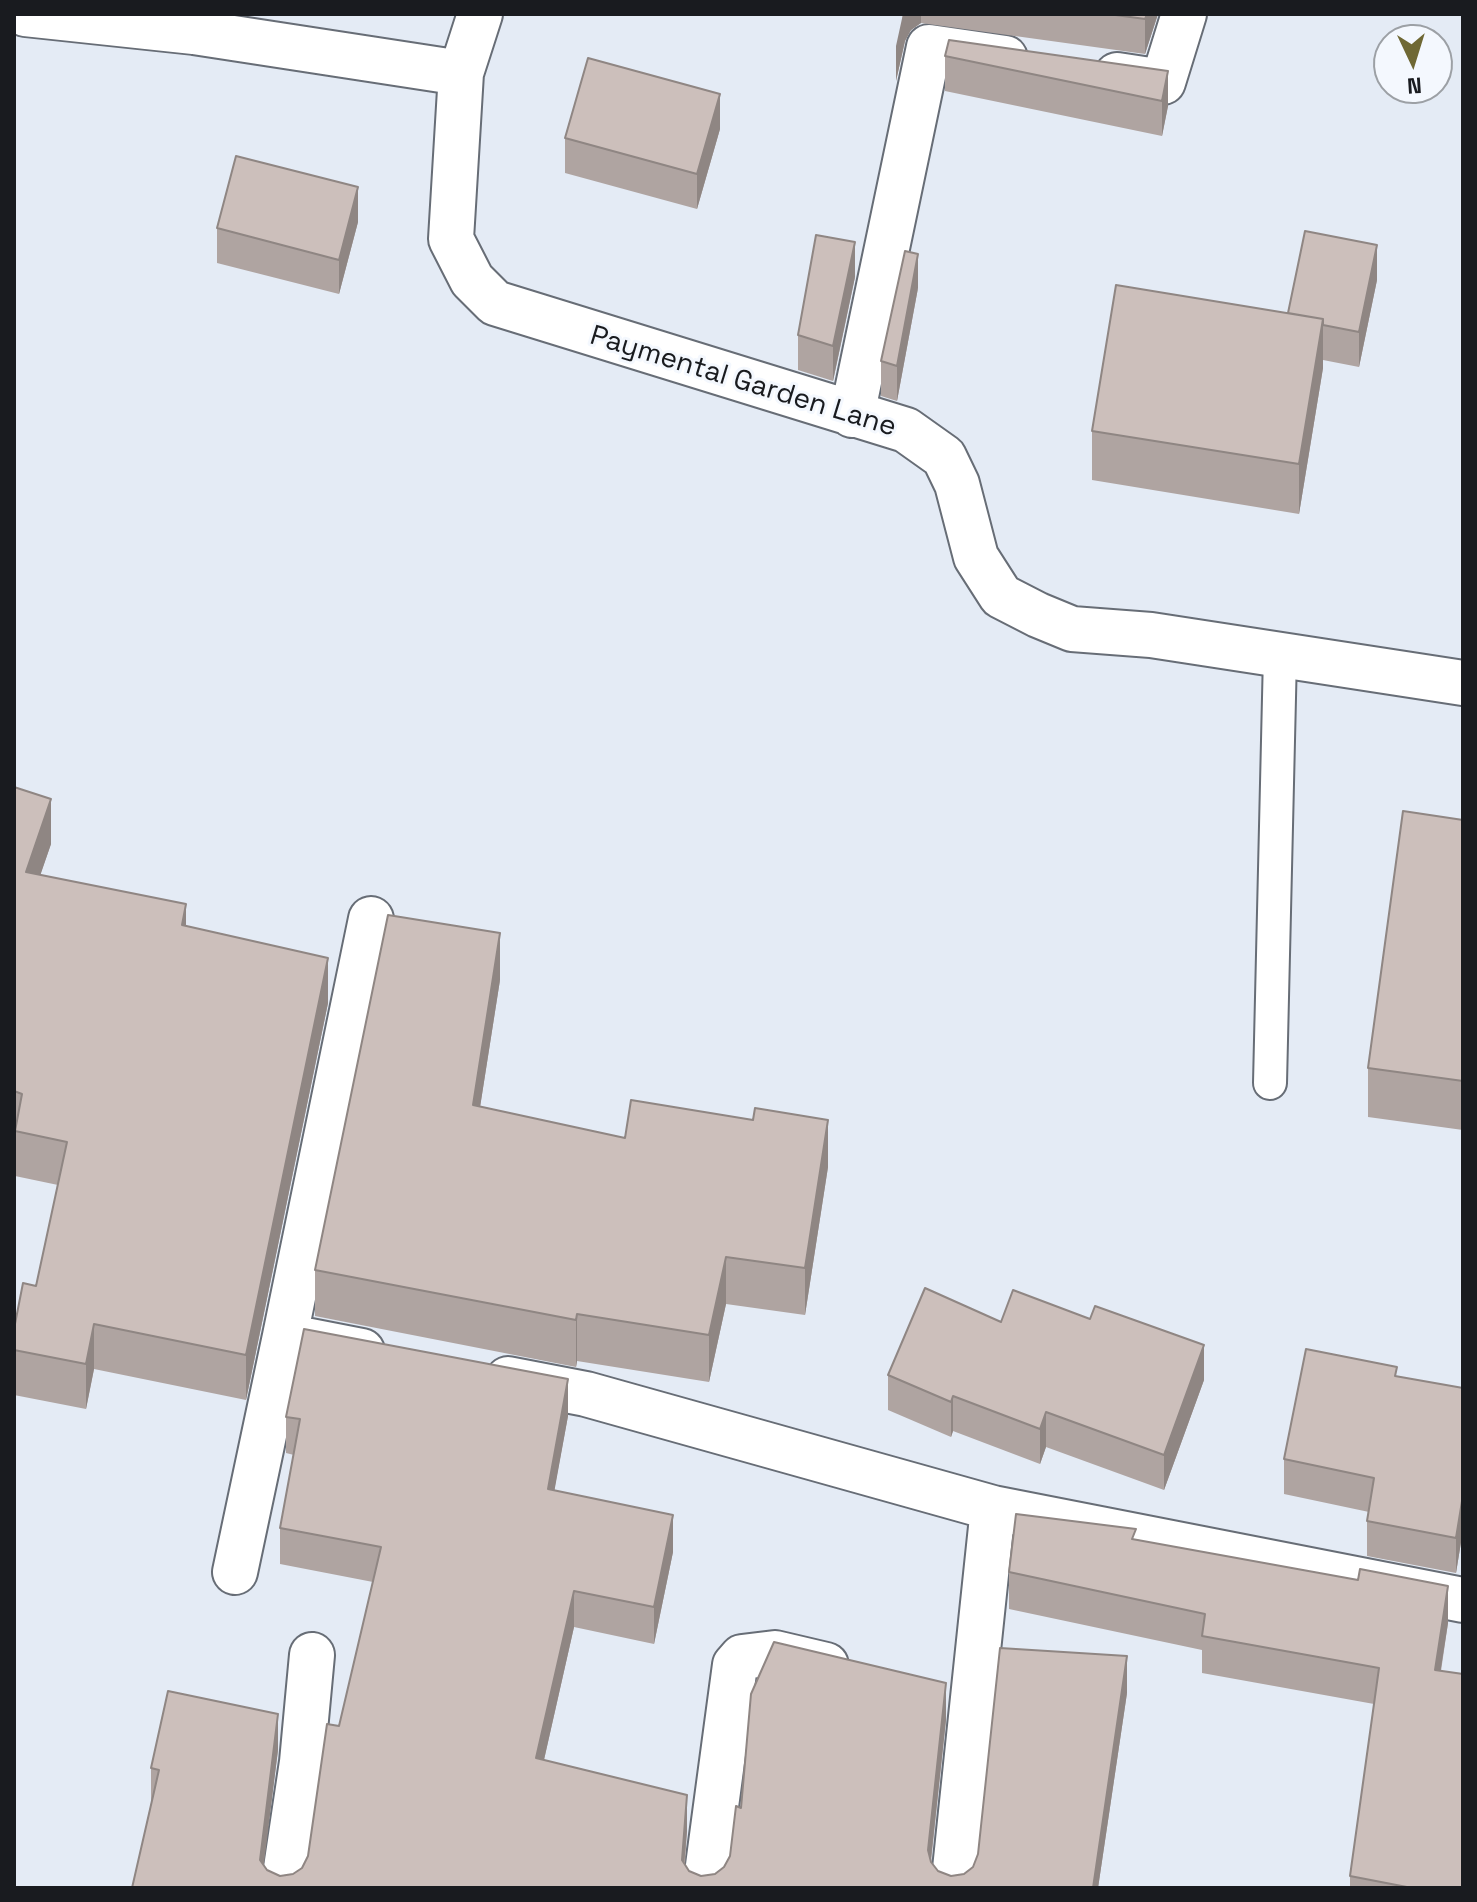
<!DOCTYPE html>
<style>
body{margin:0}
#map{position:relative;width:1477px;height:1902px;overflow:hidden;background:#e4ebf5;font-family:"Space Grotesk",sans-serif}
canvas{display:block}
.frame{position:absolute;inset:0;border:16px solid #191b1f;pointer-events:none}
.north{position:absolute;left:1373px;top:24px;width:80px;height:80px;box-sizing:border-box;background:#f4f8fe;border:2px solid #9ca0a5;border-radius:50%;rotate:176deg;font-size:22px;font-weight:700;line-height:32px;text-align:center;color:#191b1f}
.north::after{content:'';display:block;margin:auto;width:28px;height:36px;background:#6f6834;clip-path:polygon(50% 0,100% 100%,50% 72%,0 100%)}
</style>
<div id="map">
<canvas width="1477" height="1902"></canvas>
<div class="frame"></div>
<div class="north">N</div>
</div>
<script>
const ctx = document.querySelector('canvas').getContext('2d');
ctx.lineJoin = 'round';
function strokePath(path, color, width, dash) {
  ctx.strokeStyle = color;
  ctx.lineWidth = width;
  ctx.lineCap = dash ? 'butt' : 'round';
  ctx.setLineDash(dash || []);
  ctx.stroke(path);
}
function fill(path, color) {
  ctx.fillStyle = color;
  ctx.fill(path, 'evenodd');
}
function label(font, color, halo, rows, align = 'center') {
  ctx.font = font + ' "Space Grotesk",sans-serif';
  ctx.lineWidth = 6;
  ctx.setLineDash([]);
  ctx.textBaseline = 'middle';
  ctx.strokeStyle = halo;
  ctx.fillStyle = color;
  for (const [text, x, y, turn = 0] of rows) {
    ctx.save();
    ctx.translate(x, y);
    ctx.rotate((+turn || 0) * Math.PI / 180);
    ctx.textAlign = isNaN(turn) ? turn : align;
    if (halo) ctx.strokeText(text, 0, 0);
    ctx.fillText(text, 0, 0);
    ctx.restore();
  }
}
const lane = new Path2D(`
 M1270 1083 1280 655`);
const street = new Path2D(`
 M25 14 194 32 461 73
 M480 14 461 73 451 239 472 280 495 303 906 430 944 457 957 484 976 557 1001 596 1038 615 1072 629 1151 635 1463 683
 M1117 75 1163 82 1184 14
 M852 415 929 47 1005 58
 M362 1351 285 1336 371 919
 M508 1379 586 1394 993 1508
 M235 1572 285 1336
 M283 1888 302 1762 312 1655
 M705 1888 735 1665 742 1657 775 1653 826 1665
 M953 1888 993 1508 1463 1600`);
strokePath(lane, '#676d76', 36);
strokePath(street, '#676d76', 48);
strokePath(lane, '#fff', 32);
strokePath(street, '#fff', 44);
fill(new Path2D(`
 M903 14H1158L1145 54 921 23 911 30 905 41 896 81Z
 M945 56 1168 71V106L1162 136 945 91Z
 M720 129 697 209 565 173V138Z
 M358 222 339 294 217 263V228Z
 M855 277 833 381 798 370V335Z
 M1377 280 1359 367 1323 360V368L1299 514 1092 480V431L1288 313Z
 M918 288 897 401 881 396V361Z
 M14 787 51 844 40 875 186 926 328 1003 246 1400 94 1369 86 1409 14 1395V1329L36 1286 58 1185 15 1176Z
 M1463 820V1130L1368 1117V1068Z
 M500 980 480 1107 625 1138 828 1167 805 1315 726 1304 709 1382 577 1361 576 1367 315 1316V1270Z
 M1001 1322 1204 1380 1164 1490 1046 1447 1040 1464 953 1431 951 1437 888 1410V1375Z
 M1397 1377 1463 1388V1530L1456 1573 1367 1556V1521L1369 1512 1284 1494V1459Z
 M568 1416 554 1491 673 1552 654 1644 574 1627 544 1760 687 1831 685 1864 689 1871 701 1876 715 1874 724 1867 730 1856 741 1808 946 1720 931 1862 938 1871 951 1876 964 1874 973 1867 1127 1693 1098 1888H132L151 1803V1768L278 1750 263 1866 267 1870 280 1876 293 1874 302 1868 308 1856 373 1582 280 1564V1528L294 1455 286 1453V1417Z
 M1136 1539 1448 1623 1441 1671 1463 1888H1350V1876L1374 1704 1202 1673V1650L1009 1609V1572Z`), '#afa4a1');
fill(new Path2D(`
 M903 14H921V23L911 30 905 41 896 81V46Z
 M1147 14H1158L1145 54V19Z
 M1168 71V106L1162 136V101Z
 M720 94V129L697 209V174Z
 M358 187V222L339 294V260Z
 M855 242V277L833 381V346Z
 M1377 245V280L1359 367V332Z
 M918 254V288L897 401V366Z
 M1323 319V368L1299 514V464Z
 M51 799V844L26 917V872Z
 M186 904V949L182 925Z
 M500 933V980L473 1152V1105Z
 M328 958V1003L246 1400V1355Z
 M828 1120V1167L805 1315V1268Z
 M726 1257V1304L709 1382V1335Z
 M577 1314V1361L576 1367V1320Z
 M94 1324V1369L86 1409V1364Z
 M1204 1345V1380L1164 1490V1455Z
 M568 1379V1416L548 1526V1489Z
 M953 1396V1431L951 1437V1402Z
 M1046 1412V1447L1040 1464V1429Z
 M1463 1495V1530L1456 1573V1538Z
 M673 1515V1552L654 1644V1607Z
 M1448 1586V1623L1435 1706V1670Z
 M574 1591V1627L536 1795V1758Z
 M1127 1656V1693L1098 1888H1093Z
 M946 1683V1720L928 1886V1850Z
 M278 1714V1750L261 1888 260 1860Z
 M687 1795V1831L682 1888V1860Z`), '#8f8683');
const building = new Path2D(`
 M1108 14H1147L1145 19Z
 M949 40 1168 71 1162 101 945 56Z
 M588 58 720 94 697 174 565 138Z
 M236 156 358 187 339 260 217 228Z
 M1305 231 1377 245 1359 332 1323 325V319L1288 313Z
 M816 235 855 242 833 346 798 335Z
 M905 251 918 254 897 366 881 361Z
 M1116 285 1323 319 1299 464 1092 431Z
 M14 787 51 799 26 872 186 904 182 925 328 958 246 1355 94 1324 86 1364 14 1350V1329L23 1283 36 1286 67 1142 15 1131 22 1094 14 1091Z
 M1403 811 1463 820V1081L1368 1068Z
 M388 915 500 933 473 1105 625 1138 631 1100 753 1120 755 1108 828 1120 805 1268 726 1257 709 1335 577 1314 576 1320 315 1270Z
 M925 1288 1001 1322 1013 1290 1090 1319 1095 1306 1204 1345 1164 1455 1046 1412 1040 1429 953 1396 951 1402 888 1375Z
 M304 1329 568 1379 548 1489 673 1515 654 1607 574 1591 536 1758 687 1795 682 1860 689 1871 701 1876 715 1874 724 1867 730 1856 736 1806 741 1808 751 1694 774 1642 946 1683 928 1850 931 1862 938 1871 951 1876 964 1874 973 1867 978 1854 1000 1648 1127 1656 1093 1888H132L159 1770 151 1768 168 1691 278 1714 260 1860 267 1870 280 1876 293 1874 302 1868 308 1856 327 1724 339 1726 381 1547 280 1528 300 1419 286 1417Z
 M1306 1349 1397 1367 1395 1376 1463 1388V1495L1456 1538 1367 1521 1374 1478 1284 1459Z
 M1016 1514 1136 1529 1132 1539 1358 1580 1360 1569 1448 1586 1435 1670 1463 1674V1888H1412L1350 1876 1379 1668 1202 1636 1205 1614 1009 1572Z`);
fill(building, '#ccbfbb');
strokePath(building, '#8f8683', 2);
label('28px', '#191b1f', '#f4f8fe', [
 ["Paymental Garden Lane",743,382,17]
]);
</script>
